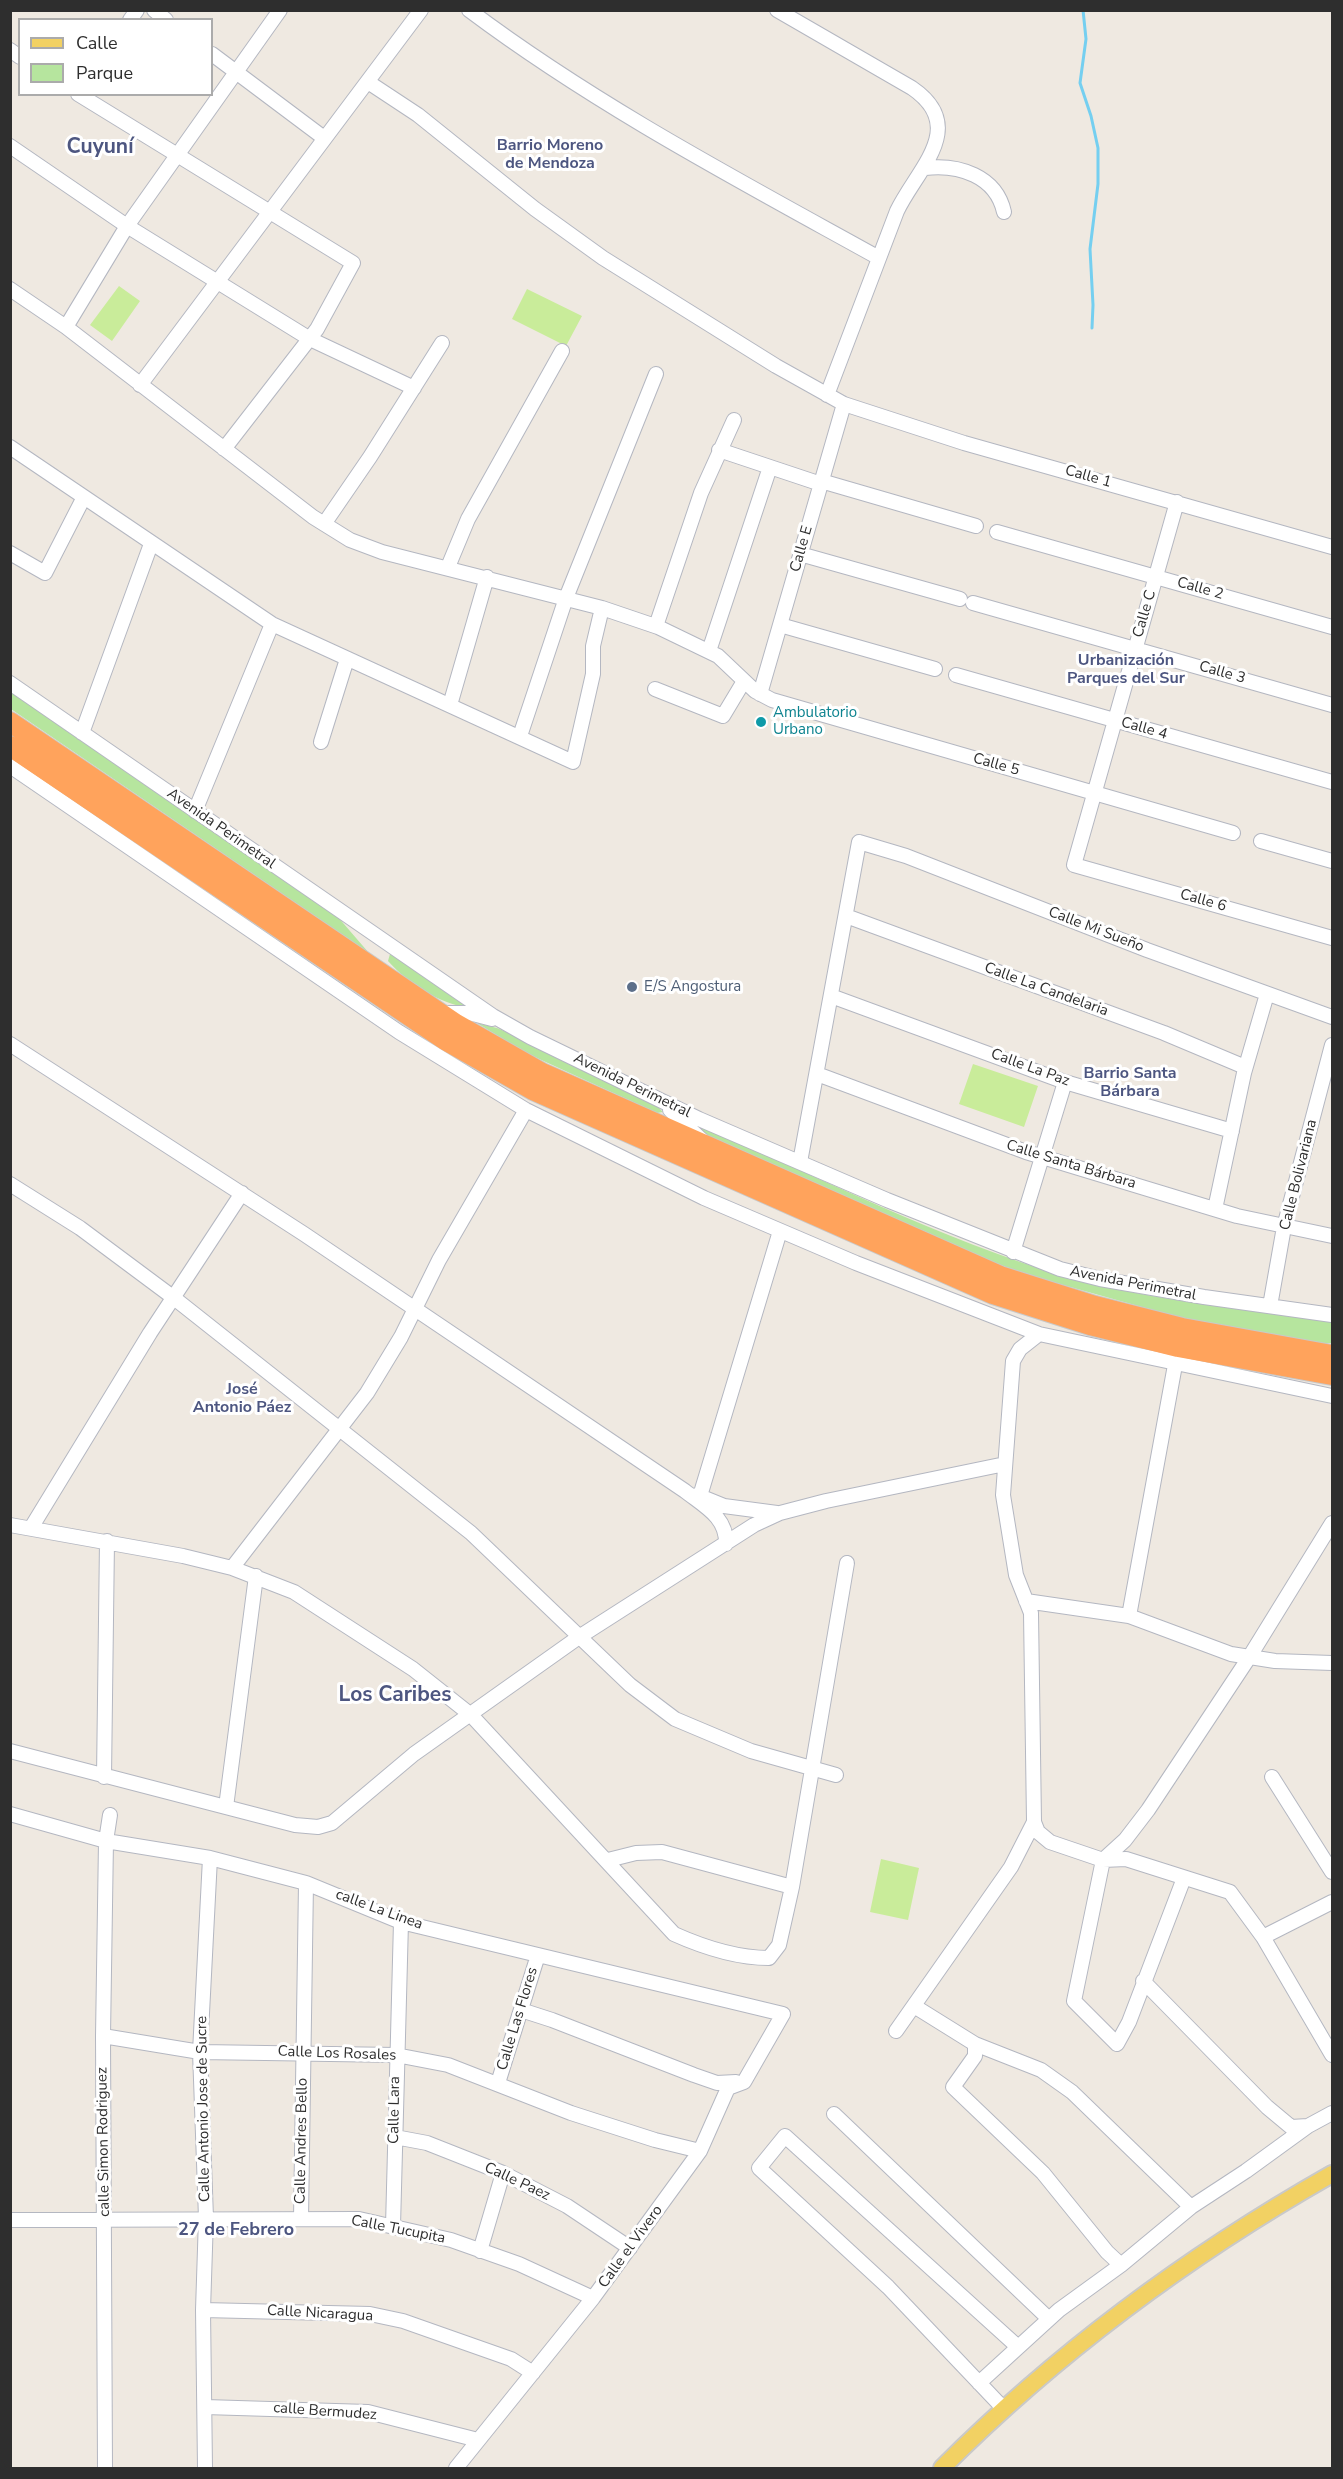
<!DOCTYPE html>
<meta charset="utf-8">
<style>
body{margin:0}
#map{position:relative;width:1343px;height:2479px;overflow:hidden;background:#efe9e1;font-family:"Nunito Sans",sans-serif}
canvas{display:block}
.frame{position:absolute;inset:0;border:12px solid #2e2e2e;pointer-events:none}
.legend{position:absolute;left:18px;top:18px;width:195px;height:78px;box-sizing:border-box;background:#fff;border:2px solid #ababab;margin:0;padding:8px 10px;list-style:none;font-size:18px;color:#2e2e2e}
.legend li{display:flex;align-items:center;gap:12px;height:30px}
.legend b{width:30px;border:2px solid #ababab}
</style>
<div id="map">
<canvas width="1343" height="2479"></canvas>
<div class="frame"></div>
<ul class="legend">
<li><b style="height:8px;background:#f2d163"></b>Calle</li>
<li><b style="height:16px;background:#b6e59e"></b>Parque</li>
</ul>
</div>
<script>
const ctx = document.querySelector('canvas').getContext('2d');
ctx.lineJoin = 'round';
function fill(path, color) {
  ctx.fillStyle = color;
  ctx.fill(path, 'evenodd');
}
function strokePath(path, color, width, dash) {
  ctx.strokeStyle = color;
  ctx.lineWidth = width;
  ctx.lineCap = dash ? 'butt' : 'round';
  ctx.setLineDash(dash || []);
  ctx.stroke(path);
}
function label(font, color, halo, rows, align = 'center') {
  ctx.font = font + ' "Nunito Sans",sans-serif';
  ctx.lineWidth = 6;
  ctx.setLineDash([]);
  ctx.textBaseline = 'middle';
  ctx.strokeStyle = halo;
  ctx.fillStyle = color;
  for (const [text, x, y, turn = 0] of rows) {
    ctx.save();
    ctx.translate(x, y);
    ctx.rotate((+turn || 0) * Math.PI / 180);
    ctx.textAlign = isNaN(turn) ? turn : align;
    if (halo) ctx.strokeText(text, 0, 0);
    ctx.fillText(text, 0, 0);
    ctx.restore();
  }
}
fill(new Path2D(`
 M10 689 337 916 369 953 11 709Z
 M390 954H393L469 1008C438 1003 409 984 388 961Z
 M477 1023 497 1028 547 1049 649 1098 663 1112 657 1113 524 1052Z
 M697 1125C819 1176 940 1240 1068 1277 1154 1301 1244 1309 1332 1322V1343H1321L1192 1321 1031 1276 995 1264 709 1138Z`), '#b6e59e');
fill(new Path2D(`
 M119 286 140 301 112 341 90 325Z
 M527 289 582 316 566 346 512 319Z
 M973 1064 1038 1086 1024 1127 959 1104Z
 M881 1859 919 1868 908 1920 870 1912Z`), '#c9ec9a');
strokePath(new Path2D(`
 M1083 10 1086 39 1080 83 1091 116 1098 148V184L1090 249 1093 305 1092 328`), '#75cff0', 3);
const minor = new Path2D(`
 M154 10 166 20
 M469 10C597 106 740 181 879 258
 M777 10 912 88C969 127 917 169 897 211L827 395
 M130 20 137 10
 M10 50 20 57
 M212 54 324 138
 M368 82 418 115 535 209 603 258 776 366 844 404 964 443 1332 547
 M78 94 353 263 317 329 224 449
 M10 146 127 226 310 339 414 388
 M925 168C959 164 996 176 1004 212
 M10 289 66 327 313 517 350 540 382 552 602 608 658 627 718 656 755 691 772 700 1233 833
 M66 327 127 226 280 10
 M140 385 421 10
 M10 447 272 624 573 762 593 674V646L602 608
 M719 450 821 484
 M821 481 976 526
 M1177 502 1074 865 1332 938
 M324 524 370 457 442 343
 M997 532 1332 627
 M10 553 45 573 84 497
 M800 554 960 599
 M448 567 468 519 562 351
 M973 603 1332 705
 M780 625 935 669
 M656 626 701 493 734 420
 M709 651 770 467
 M956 675 1332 782
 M10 683 493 1016 530 1037 699 1119 887 1200 1060 1269 1100 1279 1204 1297 1332 1315
 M655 689 723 716 744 681
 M760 694 844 404
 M450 705 487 577
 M82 733 151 544
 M520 736 566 598 656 374
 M321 742 347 659
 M10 766 399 1032 526 1110 704 1198 856 1263 1039 1334 1332 1396
 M195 811 272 624
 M1261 841 1332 861
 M846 916 1164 1033 1245 1067
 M831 996 1065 1082 1232 1131
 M440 1013H469L492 1019
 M10 1044 304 1234 685 1491C704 1506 727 1517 726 1544
 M817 1074 1026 1152 1237 1216 1332 1236
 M670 1110 702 1140
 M800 1162 859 842 906 856 1147 950 1332 1017
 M10 1184 80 1228 174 1298 471 1533 630 1685 675 1719 751 1751 836 1775
 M1215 1209 1244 1073 1267 994
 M1013 1252 1065 1082
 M1270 1306 1284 1227 1332 1045
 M697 1495 724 1506 777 1513
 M700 1496 780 1231
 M10 1525 183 1556 232 1568 294 1592 413 1669 471 1715 674 1934C703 1947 738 1958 769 1958L779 1945 792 1887 847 1563
 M31 1528 150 1333 242 1193
 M232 1568 367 1393 401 1337 439 1260 526 1110
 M1026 1601 1129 1616 1231 1654 1275 1661 1332 1663
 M1129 1616 1175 1365
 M10 1751 295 1825 318 1827 332 1823 414 1754 579 1637 754 1525 780 1513 826 1501 1005 1464
 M104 1777 107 1541
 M1272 1777 1332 1872
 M226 1807 256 1576
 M10 1814 106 1841 210 1858 306 1883 401 1922 783 2014 744 2082 728 2088 700 2151 593 2298 456 2468
 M1034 1822 1038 1832 1050 1842 1103 1860 1126 1859 1230 1892 1263 1937 1332 2055
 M608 1860 636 1853 662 1852 792 1887
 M1184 1878 1129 2022 1117 2044 1074 2001 1103 1860 1125 1840 1148 1810 1250 1656 1332 1523
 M1263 1937 1332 1902
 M1143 1981 1267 2107 1291 2127 1308 2126
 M914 2006 975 2044 1041 2070 1072 2092 1191 2207
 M521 2010 552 2020 694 2075 717 2083 736 2082
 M896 2031 1011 1867 1034 1822 1031 1613 1016 1575 1003 1495 1013 1361 1020 1349 1039 1334
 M103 2036 200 2052 396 2055 448 2065 571 2113 655 2140 700 2151
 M975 2044V2056L953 2087 1043 2173 1107 2252 1121 2265
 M498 2083 538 1955
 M834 2114 1049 2319
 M395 2137 427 2143 503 2173 567 2206 630 2248
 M301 2219 306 1883
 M10 2220 359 2219 451 2240 519 2264 593 2298
 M393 2226 401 1922
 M480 2251 503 2173
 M203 2310 370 2314 403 2321 511 2359 533 2373
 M979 2383 1059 2310 1121 2265 1191 2207 1246 2171 1308 2126 1332 2113
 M205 2407 368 2412 478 2440
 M1004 2409 888 2287 759 2168 785 2136 1018 2347
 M105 2468 103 2036 106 1841 110 1815
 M205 2468 203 2310 206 2218 200 2052 210 1858`);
const major = new Path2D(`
 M942 2468C1057 2353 1191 2254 1332 2174`);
const highway = new Path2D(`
 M10 722 456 1024 542 1073 1000 1276 1095 1306 1182 1328 1332 1355
 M10 746 445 1040 533 1090 993 1294 1090 1325 1178 1347 1332 1375`);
strokePath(minor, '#b4b7c1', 16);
strokePath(major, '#c9c9c9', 20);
strokePath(highway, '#c9c9c9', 22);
strokePath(minor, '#fff', 14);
strokePath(major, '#f2d163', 16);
strokePath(highway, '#ffa35c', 20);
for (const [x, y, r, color] of [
 [761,722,6,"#0f9aa8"],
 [632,987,6,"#5c6f8a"]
]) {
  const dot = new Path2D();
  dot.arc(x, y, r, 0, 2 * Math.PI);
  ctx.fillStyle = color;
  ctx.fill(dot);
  strokePath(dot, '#fff', 2);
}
label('15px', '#2e2e2e', '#fff', [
 ["Calle 1",1088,477,16],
 ["Calle E",802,549,-74],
 ["Calle 2",1200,589,16],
 ["Calle C",1145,614,-74],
 ["Calle 3",1222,673,16],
 ["Calle 4",1144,729,16],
 ["Calle 5",996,765,16],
 ["Avenida Perimetral",221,829,35],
 ["Calle 6",1203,901,16],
 ["Calle Mi Sueño",1096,930,21],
 ["Calle La Candelaria",1046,990,20],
 ["Calle La Paz",1030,1068,20],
 ["Avenida Perimetral",632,1086,26],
 ["Calle Santa Bárbara",1071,1165,17],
 ["Calle Bolivariana",1299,1175,-76],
 ["Avenida Perimetral",1133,1284,11],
 ["calle La Linea",379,1910,20],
 ["Calle Las Flores",518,2019,-73],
 ["Calle Los Rosales",337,2054,2],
 ["Calle Antonio Jose de Sucre",204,2109,-91],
 ["Calle Lara",395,2110,-89],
 ["Calle Andres Bello",302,2141,-89],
 ["calle Simon Rodriguez",104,2142,-91],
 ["Calle Paez",517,2182,25],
 ["Calle Tucupita",398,2230,11],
 ["Calle el Vivero",631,2247,-54],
 ["Calle Nicaragua",320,2314,3],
 ["calle Bermudez",325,2412,4]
]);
label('15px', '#0d838f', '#fff', [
 ["Ambulatorio",773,713],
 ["Urbano",773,730]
], 'left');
label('15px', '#4e5e75', '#fff', [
 ["E/S Angostura",644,987]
], 'left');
label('bold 16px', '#4d5680', '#fff', [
 ["Barrio Moreno",550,146],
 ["de Mendoza",550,164],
 ["Urbanización",1126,661],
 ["Parques del Sur",1126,679],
 ["Barrio Santa",1130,1074],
 ["Bárbara",1130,1092],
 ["José",242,1390],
 ["Antonio Páez",242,1408]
]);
label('bold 18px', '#4d5680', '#fff', [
 ["27 de Febrero",236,2231]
]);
label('bold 21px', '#4d5680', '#fff', [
 ["Cuyuní",100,148],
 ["Los Caribes",395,1696]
]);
</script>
